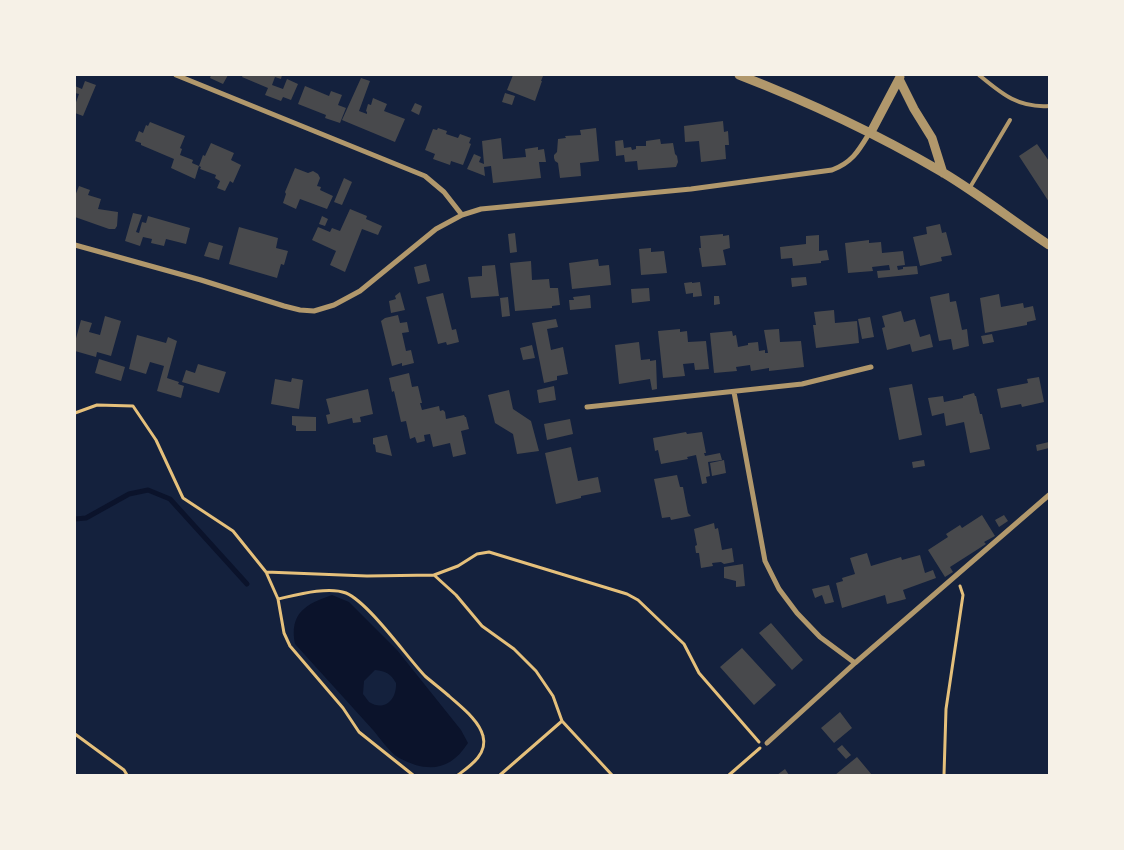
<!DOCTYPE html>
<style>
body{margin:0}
#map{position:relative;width:1124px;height:850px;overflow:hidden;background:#14213d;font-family:"IBM Plex Sans",sans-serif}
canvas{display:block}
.frame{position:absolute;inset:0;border:76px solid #f6f1e7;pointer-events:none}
</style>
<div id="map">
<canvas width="1124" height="850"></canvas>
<div class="frame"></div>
</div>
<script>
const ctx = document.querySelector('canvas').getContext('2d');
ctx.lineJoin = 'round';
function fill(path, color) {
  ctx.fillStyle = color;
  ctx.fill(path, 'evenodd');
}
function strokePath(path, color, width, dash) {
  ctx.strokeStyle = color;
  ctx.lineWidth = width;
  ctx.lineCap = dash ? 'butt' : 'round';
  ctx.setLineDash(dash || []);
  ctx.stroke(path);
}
fill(new Path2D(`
 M332 595 349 602 397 650 461 730 468 743C450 771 428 773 399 758 389 752 380 738 373 730 347 701 321 673 295 644 289 613 306 604 332 595ZM375 670C386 671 391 674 396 683 397 699 385 712 369 702L363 694 364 681Z`), '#0b132b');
strokePath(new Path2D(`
 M75 519 86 518 129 494 148 490 170 499 247 584`), '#0b132b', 5);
fill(new Path2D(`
 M211 75H228L223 84 210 78Z
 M243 75H282L281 79 275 77 272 85 283 89 287 79 298 84 291 100 283 97 281 101 265 95 268 88 242 77Z
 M513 75 543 76 541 81H542L535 101 507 90Z
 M361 78 370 81 359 111 367 114V112L366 111 368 104 371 105 373 98 387 104 384 111 405 119 395 142 342 120Z
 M85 81 96 85 83 116 75 113V105L79 94 75 93V86L82 89Z
 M305 86 329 96 331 91 342 95 338 105 346 108 340 123 325 118 326 115 298 104Z
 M505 93 515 96 512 105 502 102Z
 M415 103 422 106 419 115 411 111Z
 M723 121 724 132 728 131 729 145H725L726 159 701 162 699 141 685 142 684 126Z
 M150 122 185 136 180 148 182 149 180 155 193 160 192 163 199 166 195 179 171 168 174 159 141 145V143L135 141 139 131 143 133 146 125 148 126Z
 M438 128 447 131 446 134 458 138 460 134 471 138 469 143 471 144 463 165 451 161 450 165 433 159 435 154 425 150 433 129 437 130Z
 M596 128 599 161 580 163 581 176 560 178 558 163 555 161 554 158V155L557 152 558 139 566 138 565 136 581 135 580 130Z
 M501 138 503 159 526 157 525 149 538 147V150L544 149 546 162H539L541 178 493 183 491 166 484 167 485 176 467 169 474 154 481 157 479 162 484 164 482 141Z
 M660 139 661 144 673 143 675 154 677 156 678 162 676 167 638 170 637 161 625 162 624 155 616 156 615 141 623 140 624 148 631 147 632 150 636 149V146H646V141Z
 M211 143 234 153 231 160 241 165 233 183 230 181 225 191 217 188 220 181 215 178 216 175 200 169 201 167 199 166 203 155 205 156Z
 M1037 144 1049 161V202L1019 156Z
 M295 168 308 173 313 171 318 174 320 178 317 186 321 187 320 190 333 196 327 209 300 199 296 209 283 203 286 194 285 192Z
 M344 178 352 182 342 205 334 202Z
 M79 186 90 190 88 195 101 199 98 209 118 212 117 226 115 229H109L75 217V196Z
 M350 209 367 216 366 219 382 226 378 235 362 229 345 272 330 265 336 251 312 240 318 227 330 232 332 228 340 231Z
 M133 213 142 215 136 232 139 233 142 222 146 223 148 216 190 228 186 244 166 239 164 246 151 243 152 239 143 237 140 246 125 241Z
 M322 216 328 219 325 226 319 224Z
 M940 224 942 233 946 232 952 255 941 257 942 261 920 266 913 237 927 234 926 227Z
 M239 227 278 238 276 248 288 251 284 265 281 264 277 278 229 264Z
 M515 233 517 252 510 253 508 234Z
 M723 234V236L729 235 730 248 723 250 726 265 702 267 699 248H701L700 236Z
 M819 235V251L827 250 829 260 821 261V263L793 266 792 258 781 259 780 247 806 244V236Z
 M869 240V243L881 242 882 253 903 251 905 265 897 266 898 270 903 269V267L917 266 918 274 878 278 877 271 890 270 889 265 872 267 873 271 848 273 845 243Z
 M209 242 223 246 219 260 204 256Z
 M651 248V252L664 251 667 273 641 275 639 249Z
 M598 259 599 266 609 265 611 285 572 289 569 263Z
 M531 261 532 280 549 279 550 288H558L560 305 552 306V308L515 311 510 263Z
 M426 264 430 281 418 284 414 267Z
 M495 265 499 296 471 298 468 277 482 276V266Z
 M806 277 807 285 792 287 791 278Z
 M692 282V283L700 282 702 296 693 297V293L686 294 684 283Z
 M649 288 650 301 632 303 631 289Z
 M400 292 405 310 391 313 389 301 396 299 395 296Z
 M443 293 452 330 456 329 459 342 447 345 446 342 438 344 426 297Z
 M949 293 950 302 956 301 962 330 967 329 969 346 953 350 951 339 939 341 930 297Z
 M999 294 1001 307 1023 303 1024 308 1033 306 1036 320 1027 322V325L985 333 980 298Z
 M590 295 591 308 570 310 569 300H574L573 297Z
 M714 296H719L720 304 714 305Z
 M508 297 510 316 502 317 500 298Z
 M834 310 835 323 857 321 859 343 816 348 813 325H816L814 312Z
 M901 311 904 322 915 319 920 337 930 334 933 347 912 352 910 344 887 350 882 328 885 327 882 316Z
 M398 315 400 323 407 322 409 332 402 333 406 351 411 350 414 363 402 366V363L392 366 381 321 385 318Z
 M105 316 121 321 111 356 97 352 96 357 75 351V342L81 320 92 323 89 332 100 335Z
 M870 317 874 337 862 339 858 319Z
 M556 319 558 327 547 329 551 350 563 347 568 374 557 376V380L544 383 532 323Z
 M680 329V332L687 331 688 342 706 341 709 369 695 370 694 363 683 364 685 376 663 378 658 331Z
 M779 329 780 342 801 341 804 367 769 371V368L751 371 750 365 736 367 737 371 714 373 710 333 732 331 733 336 736 335 738 347 748 345V343L758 342 759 351 765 350V353H768L764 330Z
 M992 334 994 342 983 344 981 336Z
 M137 335 166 343 168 337 177 341 167 378 179 382 178 384 184 386 181 398 157 391 164 366 150 362 146 374 129 369Z
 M639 342 641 360 650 359V361L656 360 657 389 652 390 650 379 619 384 615 345Z
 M532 345 535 358 523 360 520 348Z
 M99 359 125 367 121 381 95 373Z
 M198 364 226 372 219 393 182 382 186 370 195 373Z
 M409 373 412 387 418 386 422 403H420L422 410 439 406 440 411 443 410 445 412 446 419 464 415 465 417H466L469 429 461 431 466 454 453 457 450 443 433 447 430 434 424 435 425 441 417 443 415 437 410 439 406 421 401 422 394 391 392 392 389 378Z
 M1039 377 1044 402 1022 407 1021 404 1001 408 997 389 1028 383 1027 379Z
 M292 378 303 380 299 409 271 404 275 379 291 382Z
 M912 384 922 435 899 440 889 388Z
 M554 386 556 400 539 403 537 390Z
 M368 389 373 414 360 417 361 422 353 423 352 418 328 424 326 415 330 414 326 399Z
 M509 390 513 409 531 421 539 451 517 454 513 434 495 423 488 395Z
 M974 393 975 396H976L980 414H982L990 449 970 453 964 422 946 426 944 413 932 416 928 398 943 396 944 402 963 398V396Z
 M292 416 316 417V431H296V426L292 425Z
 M570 419 573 434 547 440 544 424Z
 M686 432 687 434 702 432 706 453H704L705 456 720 453 722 460 708 462 710 476 706 477 707 483 702 484 696 455 687 457 688 459 661 464 658 450 655 451 653 438Z
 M387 435 392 456 376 452 375 445 373 444V438Z
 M1049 442V448L1037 451 1036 445Z
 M571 447 578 481 598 477 601 492 581 496V498L556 504 545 453Z
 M724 460 726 473 712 476 710 463Z
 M924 460 925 466 913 468 912 462Z
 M677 475 680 487H683L688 513 691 516 671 520 670 517 662 518 654 479Z
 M982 515 995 536 984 542 986 544 950 567 953 572 945 577 928 550 948 537 946 534 960 525 962 528Z
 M1004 515 1008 521 999 527 995 520Z
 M714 523 715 529 718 528 722 550 732 548 734 562 724 564 721 562 712 563 713 566 701 568 699 553H696L695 546 697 545 694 529Z
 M867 553 871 566 901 557 902 560 920 555 925 573 933 570 936 578 903 590 906 599 887 604 885 595 842 608 836 583 843 581 842 578 855 574 850 558Z
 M743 564 745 586 736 587V581L724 578V567Z
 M829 585 834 602 825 604 822 595 815 598 812 589Z
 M771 623 803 660 792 670 759 633Z
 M742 648 776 685 754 705 720 667Z
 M840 712 852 728 834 743 821 728Z
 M842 745 851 755 846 759 837 749Z
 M857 757 872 775H835Z
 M785 769 789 775H777Z`), '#48494c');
strokePath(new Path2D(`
 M75 413 97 405 133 406 156 440 183 498 233 531 266 572 278 599 284 633 290 646 343 708 359 732 413 775
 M266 572 367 576 434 575 456 595 482 626 514 649 536 671 553 696 562 721 612 775
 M434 575 458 566 477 554 489 552 627 594 638 600 684 644 699 673 759 742
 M278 599C296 595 328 586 346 593 369 603 406 656 425 676 433 683 441 689 449 696 461 707 479 720 483 736 488 754 470 766 458 775
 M75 734 124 770 127 775
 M500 775 562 721
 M729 775 760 748
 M944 775 946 709 963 595 960 586`), '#e5c07b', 3);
strokePath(new Path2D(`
 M979 75C1002 94 1018 108 1049 106
 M969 189 1010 120`), '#b1986c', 4);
strokePath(new Path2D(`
 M176 75 425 176 444 192 462 215
 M75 245 201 280 284 306 300 310 314 311 334 305 360 291 436 229 462 215 481 209 691 189 832 170C853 162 859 150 870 132
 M734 392 765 561 779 589 797 613 820 637 855 663
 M587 407 802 384 871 367
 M767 743 855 663 1049 495`), '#b1986c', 5);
strokePath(new Path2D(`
 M739 75C809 102 877 134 942 172 979 194 1013 221 1049 245
 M899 79 914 109 932 138 943 173
 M871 132 900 77`), '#b1986c', 9);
</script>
